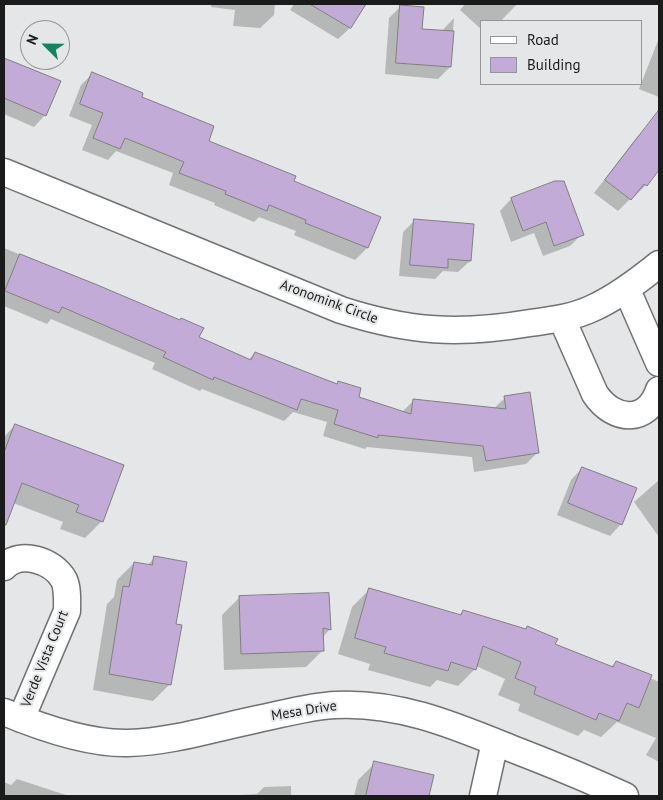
<!DOCTYPE html>
<style>
body{margin:0}
#map{position:relative;width:663px;height:800px;overflow:hidden;background:#e4e6e7;font-family:"PT Sans",sans-serif}
canvas{display:block}
.frame{position:absolute;inset:0;border:5px solid #1b1b1c;pointer-events:none}
.legend{position:absolute;left:480px;top:20px;width:162px;height:65px;box-sizing:border-box;background:#e4e6e7;border:1px solid #949596;margin:0;padding:6px 9px;list-style:none;font-size:15px;color:#1b1b1c}
.legend li{display:flex;align-items:center;gap:10px;height:25px}
.legend b{width:25px;border:1px solid #949596}
.north{position:absolute;left:20px;top:20px;width:50px;height:50px;box-sizing:border-box;background:#e4e6e7;border:1px solid #949596;border-radius:50%;rotate:293deg;font-size:14px;font-weight:700;line-height:20px;text-align:center;color:#1b1b1c}
.north::after{content:'';display:block;margin:auto;width:18px;height:22px;background:#16825f;clip-path:polygon(50% 0,100% 100%,50% 72%,0 100%)}
</style>
<div id="map">
<canvas width="663" height="800"></canvas>
<div class="frame"></div>
<ul class="legend">
<li><b style="height:6px;background:#fff"></b>Road</li>
<li><b style="height:14px;background:#c3abd8"></b>Building</li>
</ul>
<div class="north">N</div>
</div>
<script>
const ctx = document.querySelector('canvas').getContext('2d');
ctx.lineJoin = 'round';
function fill(path, color) {
  ctx.fillStyle = color;
  ctx.fill(path, 'evenodd');
}
function strokePath(path, color, width, dash) {
  ctx.strokeStyle = color;
  ctx.lineWidth = width;
  ctx.lineCap = dash ? 'butt' : 'round';
  ctx.setLineDash(dash || []);
  ctx.stroke(path);
}
function label(font, color, halo, rows, align = 'center') {
  ctx.font = font + ' "PT Sans",sans-serif';
  ctx.lineWidth = 4;
  ctx.setLineDash([]);
  ctx.textBaseline = 'middle';
  ctx.strokeStyle = halo;
  ctx.fillStyle = color;
  for (const [text, x, y, turn = 0] of rows) {
    ctx.save();
    ctx.translate(x, y);
    ctx.rotate((+turn || 0) * Math.PI / 180);
    ctx.textAlign = isNaN(turn) ? turn : align;
    if (halo) ctx.strokeText(text, 0, 0);
    ctx.fillText(text, 0, 0);
    ctx.restore();
  }
}
fill(new Path2D(`
 M211 4H275L274 15 260 28 233 26 235 10 211 7Z
 M294 4H365L350 28 338 39 290 10Z
 M465 4H517L501 21H482V30L460 10Z
 M401 6 419 55 454 18 450 67 438 79 385 74 389 18Z
 M659 38V97L639 89Z
 M4 59 59 82 45 115 34 127 4 114Z
 M92 74 140 98 207 141 292 182 379 218 367 248 355 260 294 235 296 231 259 217 254 222 214 205 215 203 169 185 173 173 116 151 108 160 82 150 92 125 69 116 81 85Z
 M648 126 659 134V168L646 185 634 197 633 196 618 211 594 193 637 137Z
 M555 183 582 234 570 246 543 256 534 233 511 242 500 211 511 199Z
 M415 220 470 261 458 272 443 271 435 279 399 276 403 232Z
 M4 248 95 285 198 338 248 360 255 353 336 385 339 382 357 397 402 412 413 401 493 409 505 398 538 452 526 464 474 472 472 457 367 447 365 449 323 436 327 422 293 412 284 421 202 389 200 391 152 369 155 363 51 319 47 324 4 306Z
 M15 425 102 521 85 538 60 529 63 522 8 501 4 505V437Z
 M582 468 621 524 610 536 557 515 571 480Z
 M659 480V537L634 502Z
 M154 558 175 625 170 684 153 701 93 690 107 604 114 597 117 580 134 563 147 566Z
 M369 590 458 616 463 611 611 667 616 662 659 682V762L646 755 656 738 617 722 601 737 584 730 578 736 518 711 520 704 498 695 505 679 476 666 475 669 458 686 437 680 430 687 368 670 370 664 338 654 352 607Z
 M328 594 329 630 323 637V650L306 667 224 670 222 615 239 598Z
 M375 763 432 776 427 796H354L358 780Z
 M17 779 69 796H4V782L11 785Z
 M291 786V796H221L257 794 264 787Z`), '#0003');
const building = new Path2D(`
 M310 4H366L351 28Z
 M400 5 424 7 422 29 454 31 451 67 396 63Z
 M4 58 61 81 46 116 4 98Z
 M92 72 143 93 142 97 214 126 209 141 296 176 294 181 381 217 368 248 305 223 306 220 269 205 267 211 225 194 226 191 179 173 184 162 125 138 120 149 93 138 103 113 80 104Z
 M659 110V170L647 186 644 184 631 200 605 180Z
 M555 181H564L584 235 554 246 546 222 523 231 511 198Z
 M414 219 474 224 471 261 448 259V268L410 265Z
 M20 254 95 284 180 320 181 318 204 328 199 337 251 360 255 352 337 384 338 381 361 388 359 397 411 414 413 399 506 409 504 396 530 392 539 453 486 461 483 446 378 435V438L334 424 338 410 301 399 297 410 214 377 213 380 163 357 166 352 62 307 59 313 5 291Z
 M15 424 124 465 103 522 76 512 79 505 22 483 6 525H4V453Z
 M582 467 637 488 622 525 568 503Z
 M154 556 187 562 176 624 182 625 171 685 109 674 123 586 129 587 134 562 152 565Z
 M369 588 461 615 463 610 526 629 527 626 558 639 555 644 613 667 616 661 652 675 639 708 627 703 619 721 599 713 596 720 534 694 536 687 515 678 521 662 483 646 476 670 451 662 448 671 384 653 386 647 355 638Z
 M329 593 331 630 323 628 324 651 241 654 239 596Z
 M374 761 434 775 429 796H366Z`);
fill(building, '#c3abd8');
strokePath(building, '#807f80', 1);
const minor = new Path2D(`
 M4 172 341 310C409 332 459 335 530 323 551 320 572 318 593 308 617 297 638 281 659 264
 M627 290 659 363
 M562 319 595 394C614 422 647 424 659 390
 M4 567C20 550 53 560 64 580 68 589 67 601 67 611L21 719
 M4 712C40 727 88 744 128 743 171 742 215 728 258 719 283 714 310 706 336 705 399 702 453 725 510 748 549 763 588 779 625 796
 M483 796 495 742`);
strokePath(minor, '#717274', 29);
strokePath(minor, '#fff', 26);
label('14px', '#1b1b1c', '#e4e6e7', [
 ["Aronomink Circle",329,302,20],
 ["Verde Vista Court",45,659,-68],
 ["Mesa Drive",304,711,-9]
]);
</script>
